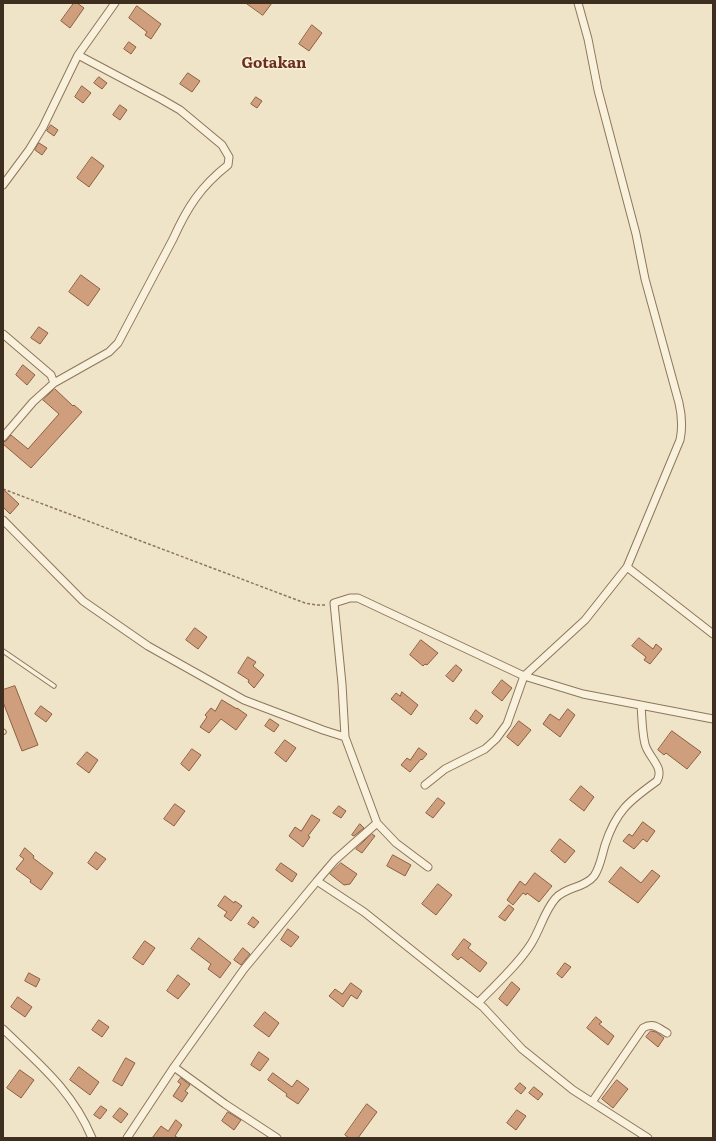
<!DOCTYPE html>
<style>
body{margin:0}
#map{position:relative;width:716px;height:1141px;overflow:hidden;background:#f0e4c8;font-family:Literata,serif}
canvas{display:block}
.frame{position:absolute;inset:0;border:4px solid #3d2e20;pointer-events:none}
</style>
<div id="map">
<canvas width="716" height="1141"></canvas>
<div class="frame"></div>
</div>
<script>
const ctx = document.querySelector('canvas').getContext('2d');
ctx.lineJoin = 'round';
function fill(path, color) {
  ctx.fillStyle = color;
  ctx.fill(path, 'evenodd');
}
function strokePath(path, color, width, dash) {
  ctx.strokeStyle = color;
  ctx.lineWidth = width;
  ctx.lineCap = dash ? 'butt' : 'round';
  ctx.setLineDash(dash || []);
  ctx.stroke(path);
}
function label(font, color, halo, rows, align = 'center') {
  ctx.font = font + ' Literata,serif';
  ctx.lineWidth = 3;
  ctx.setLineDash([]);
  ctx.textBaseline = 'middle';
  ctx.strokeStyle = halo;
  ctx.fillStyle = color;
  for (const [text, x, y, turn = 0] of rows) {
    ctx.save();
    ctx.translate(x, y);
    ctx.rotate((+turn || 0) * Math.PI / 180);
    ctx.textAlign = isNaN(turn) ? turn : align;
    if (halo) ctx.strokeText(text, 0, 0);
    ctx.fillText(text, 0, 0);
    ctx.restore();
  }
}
const building = new Path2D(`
 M74 3H77L84 8 70 28 61 21Z
 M246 3H272L263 15Z
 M137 6 161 24 151 39 145 35 147 32 129 18Z
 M312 25 322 33 309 51 299 44Z
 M129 42 136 47 131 54 124 49Z
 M188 73 200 81 192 92 180 84Z
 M99 77 107 83 102 89 94 83Z
 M82 86 91 93 83 103 75 97Z
 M256 97 262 101 257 108 251 104Z
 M120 105 127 110 120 120 113 115Z
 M51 125 58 130 54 136 47 131Z
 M39 143 47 148 42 155 35 150Z
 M92 157 104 166 89 187 77 178Z
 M81 275 100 289 88 306 69 292Z
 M39 327 48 333 40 344 31 338Z
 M23 365 35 375 27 385 16 375Z
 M55 389 73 406 74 405 82 412 31 468 3 444V442L6 441 11 435 28 449 59 414 43 400Z
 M3 489 19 504 10 514 3 507Z
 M195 628 207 637 198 649 186 640Z
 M639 638 653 649 656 644 662 649 650 664 644 660 646 657 632 646Z
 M421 640 438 653 427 665 425 664 423 666 410 655Z
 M248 657 256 662 253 666 264 675 254 688 248 682 249 680 238 673Z
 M456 665 462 670 453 682 446 676Z
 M502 680 512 688 502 701 492 693Z
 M15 686 38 745 22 751 3 702V690Z
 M402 692 418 705 411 715 391 699 396 693 400 696Z
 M222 700 237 709V708L247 715 236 730 221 719 209 733 200 727 207 717 205 715 211 708 215 711Z
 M41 706 52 714 46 722 35 714Z
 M568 709 575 715 560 737 543 724 550 714 559 720Z
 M476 710 483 716 477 724 470 719Z
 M270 719 279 725 274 732 265 726Z
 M519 721 531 730 518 746 507 737Z
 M672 731 701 752 687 769 666 753 664 755 658 750Z
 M285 740 296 748 286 762 275 753Z
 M419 748 427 754 422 760 421 759 410 772 401 765 407 758 410 760Z
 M192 749 201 755 189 771 181 764Z
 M87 752 98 760 89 773 77 764Z
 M581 786 594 797 584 811 570 800Z
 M438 798 445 803 433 818 426 813Z
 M175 804 185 811 174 826 164 819Z
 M339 806 346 811 341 818 333 813Z
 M312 815 320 820 308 836 310 837 303 847 289 836 295 827 301 831Z
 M643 822 655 831 647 842 643 839 634 849 623 841 629 834 632 836Z
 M360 824 364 828 354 836 352 835Z
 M372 834 375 836 362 853 356 849Z
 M560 839 575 851 565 863 551 851Z
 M25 848 34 856 33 858 53 873 41 890 30 882 31 880 16 869 24 859 20 856Z
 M96 852 106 859 97 870 88 863Z
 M393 855 411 865 405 876 387 866Z
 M281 863 297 874 292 882 276 870Z
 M341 863 357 874 350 884 344 885 330 874Z
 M621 867 641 883 652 870 660 876 638 903 609 882Z
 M535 873 552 886 539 902 527 893 526 895 523 893 513 905 507 900 520 881 525 885Z
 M438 884 452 895 436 915 422 904Z
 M225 896 234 903 235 901 242 906 231 921 224 916 227 912 218 906Z
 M509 905 514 909 505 921 499 917Z
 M253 917 259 922 254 928 248 924Z
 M288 929 299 937 291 947 281 940Z
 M199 938 231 963 220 978 208 969 211 964 191 949Z
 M464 939 471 944 468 948 487 963 480 972 461 957 458 960 452 955Z
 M145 941 155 948 143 965 133 958Z
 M243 948 250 954 241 965 234 960Z
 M565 963 571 967 562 978 557 974Z
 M29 973 40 979 36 987 25 981Z
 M178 975 190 984 178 999 167 991Z
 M512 982 520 989 507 1006 499 999Z
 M351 983 362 991 357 999 351 995 343 1007 329 996 335 989 342 994Z
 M18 997 32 1007 25 1017 11 1007Z
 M265 1012 279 1023 269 1037 254 1026Z
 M596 1017 602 1022 599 1024 614 1036 608 1045 587 1028Z
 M99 1020 109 1027 102 1037 92 1030Z
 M651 1031 656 1032 664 1038 658 1047 646 1037Z
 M259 1052 269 1059 260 1071 251 1065Z
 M126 1058 135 1063 122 1086 113 1081Z
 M79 1067 99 1082 90 1095 70 1080Z
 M20 1070 34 1080 21 1098 7 1088Z
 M273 1073 292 1087 297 1080 309 1089 298 1104 286 1096 287 1094 268 1080Z
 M181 1078 190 1085 185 1091 188 1093 182 1102 173 1096 181 1084 178 1082Z
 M617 1080 628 1089 613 1108 602 1099Z
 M520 1083 526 1088 521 1094 515 1089Z
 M534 1087 543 1094 538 1100 529 1093Z
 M367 1104 377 1112 358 1138H349L345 1135Z
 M101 1106 107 1110 100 1119 94 1115Z
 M120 1108 128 1114 121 1123 113 1117Z
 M517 1110 526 1116 516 1130 507 1123Z
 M228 1112 241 1120 234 1130 222 1121Z
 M176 1120 182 1125 175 1136 178 1138H152L161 1126 168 1131Z`);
fill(building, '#cf9f7d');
strokePath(building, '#8d5f41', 1);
const service = new Path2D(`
 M3 651 54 686
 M3 731 4 732`);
const minor = new Path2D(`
 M3 185 29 150 43 127 78 55 115 3
 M3 334 51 375 54 383
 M3 437 33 402 54 383 109 352 118 343 173 239C187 208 200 187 228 165L229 157 222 145 180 110 161 99 78 55
 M3 520 83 601 148 646 244 700 323 730 345 737
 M627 567 713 634
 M425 785 445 769 485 749 496 739 507 724 524 676 585 620 627 567 680 440C683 426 682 416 679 403L645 279 636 234 598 90 588 39 578 3
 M428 867 396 843 377 823 345 737 342 684 334 603 350 598H358L524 676 583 694 713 719
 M317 881 335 860 377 823
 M478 1003C496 984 517 966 531 944 540 930 544 912 555 899 565 887 585 888 594 876 600 868 602 855 605 845 616 811 629 801 657 781 665 767 648 757 645 744 642 732 642 718 641 705
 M3 1029C39 1064 72 1090 92 1138
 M174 1067 225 1104 277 1138
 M592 1102 643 1028C653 1022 658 1028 667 1033
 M127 1138 174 1067 244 969 317 881 364 912 483 1007 522 1049 573 1090 648 1138`);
strokePath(service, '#8d765c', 5.5);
strokePath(minor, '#8d765c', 9);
strokePath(new Path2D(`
 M3 489 305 603 316 605H326`), '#8d765c', 1.5, [3, 2]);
strokePath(service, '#faf1dc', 3.5);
strokePath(minor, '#faf1dc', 7);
label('bold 15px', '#6b2e1e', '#f7eed8', [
 ["Gotakan",274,64]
]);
</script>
